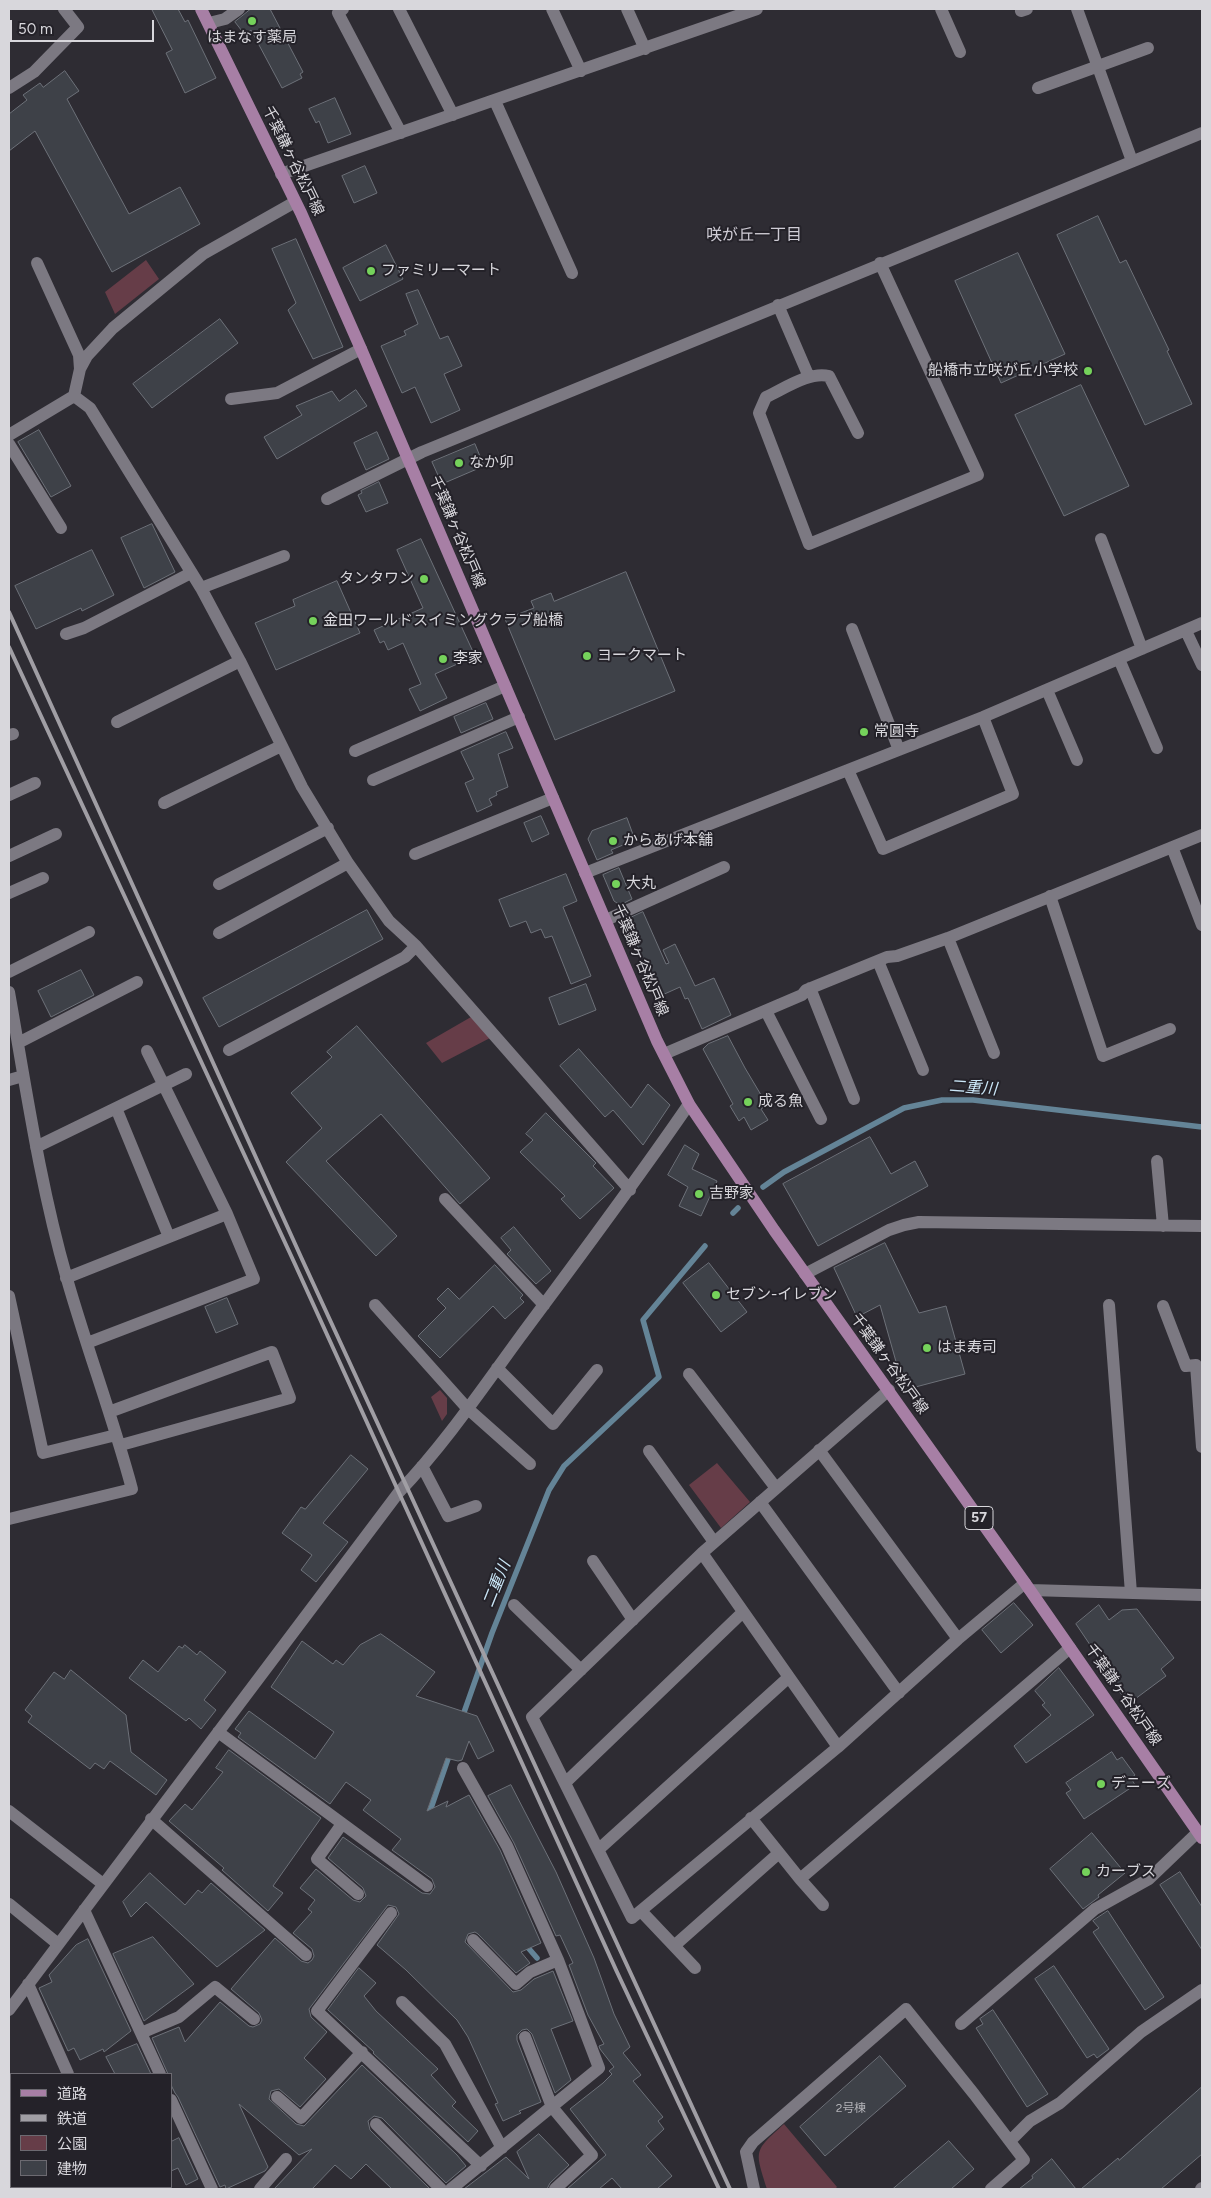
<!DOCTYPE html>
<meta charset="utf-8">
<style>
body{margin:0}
#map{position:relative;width:1211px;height:2198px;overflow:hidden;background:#2e2c33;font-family:Figtree,"Noto Sans JP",sans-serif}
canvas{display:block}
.frame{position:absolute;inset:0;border:10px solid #d8d7dc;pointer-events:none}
.legend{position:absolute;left:10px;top:2073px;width:162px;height:115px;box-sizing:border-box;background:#242229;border:1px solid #6c6a71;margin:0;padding:6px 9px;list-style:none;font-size:15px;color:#d8d7dc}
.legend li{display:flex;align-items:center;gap:10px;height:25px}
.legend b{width:25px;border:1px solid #6c6a71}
.scale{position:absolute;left:10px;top:20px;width:144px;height:22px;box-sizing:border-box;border:2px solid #d8d7dc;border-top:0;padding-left:6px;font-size:15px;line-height:18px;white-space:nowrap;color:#d8d7dc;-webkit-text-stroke:4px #242229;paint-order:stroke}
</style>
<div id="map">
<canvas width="1211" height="2198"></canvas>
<div class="frame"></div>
<ul class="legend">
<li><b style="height:6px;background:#a77fa5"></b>道路</li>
<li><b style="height:6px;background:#a09ea4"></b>鉄道</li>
<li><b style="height:14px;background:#663d48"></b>公園</li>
<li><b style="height:14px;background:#3e4148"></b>建物</li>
</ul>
<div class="scale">50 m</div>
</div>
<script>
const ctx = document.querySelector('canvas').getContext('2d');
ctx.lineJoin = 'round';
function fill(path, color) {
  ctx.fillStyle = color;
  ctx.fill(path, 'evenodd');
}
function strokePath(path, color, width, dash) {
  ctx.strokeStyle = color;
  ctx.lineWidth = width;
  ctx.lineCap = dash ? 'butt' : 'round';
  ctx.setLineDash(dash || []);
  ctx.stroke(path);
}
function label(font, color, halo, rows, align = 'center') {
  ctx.font = font + ' Figtree,"Noto Sans JP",sans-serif';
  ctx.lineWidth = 4;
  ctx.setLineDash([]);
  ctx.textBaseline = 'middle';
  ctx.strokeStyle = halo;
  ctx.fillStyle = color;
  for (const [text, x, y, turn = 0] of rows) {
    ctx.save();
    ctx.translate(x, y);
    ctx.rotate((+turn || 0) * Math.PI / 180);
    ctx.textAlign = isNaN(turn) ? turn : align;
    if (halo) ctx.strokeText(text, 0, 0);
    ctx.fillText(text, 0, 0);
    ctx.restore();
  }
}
fill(new Path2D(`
 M146 260 159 279 115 314 105 292Z
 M471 1017 490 1038 442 1063 426 1043Z
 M440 1390 447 1398V1414L442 1421 431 1397Z
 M717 1463 750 1502 721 1528 689 1485Z
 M784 2124 837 2187 835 2189H767C755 2150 753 2152 784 2124Z`), '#663d48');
strokePath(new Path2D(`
 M763 1187 784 1172 904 1108 942 1100H973L1202 1127
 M733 1213 738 1208
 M462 1718 492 1633 549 1490 564 1466 659 1377 643 1320 705 1246
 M432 1815 430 1811 450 1753
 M524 1943 537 1958`), '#648497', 5.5);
const building = new Path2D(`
 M152 9H178L185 22 188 20 216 78 185 93 166 53 172 50Z
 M251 9H270L303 72 300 74 302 78 282 88 251 30 245 35 235 22Z
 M65 71 79 91 67 99 129 214 180 187 200 224 112 272 35 131 9 151V114L27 100 23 95 40 83 43 87Z
 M335 98 351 134 328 143 319 121 316 123 309 109Z
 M365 166 377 193 354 203 342 176Z
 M1098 216 1120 263 1126 260 1169 350 1167 351 1192 404 1145 425 1057 235Z
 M296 239 343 347 313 359 288 310 296 303 272 249Z
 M386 245 403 279 360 301 343 268Z
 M1018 253 1065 354 1001 383 955 281Z
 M418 290 440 339 448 336 462 366 444 374 460 410 431 423 415 387 402 393 381 346 406 335 404 331 418 324 406 294Z
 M220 319 238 343 152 408 133 384Z
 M1081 385 1129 486 1064 516 1015 415Z
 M356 390 367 406 277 459 264 437 302 415 296 406 332 391 339 401Z
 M39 430 71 486 51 497 18 442Z
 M377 432 389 459 366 470 354 443Z
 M475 444 484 466 442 484 432 462Z
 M379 482 388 503 366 512 358 495 362 493 361 491Z
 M152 524 175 572 144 588 121 538Z
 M421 539 475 656 435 674 447 698 420 711 409 689 421 684 403 643 388 650 384 641 380 643 374 630 423 608 397 550Z
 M92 550 114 595 82 611 81 608 36 629 15 586Z
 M626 572 675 691 555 740 505 619 534 608 531 601 551 593 554 601Z
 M337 581 360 633 276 670 255 623 295 606 293 600Z
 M486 703 493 719 461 733 454 717Z
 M506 732 513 748 498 754 508 787 496 792 497 795 489 799 492 805 477 812 465 783 474 779 461 752Z
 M541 816 549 834 532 842 524 823Z
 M627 818 635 840 611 850 613 853 597 860 588 839 592 831Z
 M619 868 632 899 620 905 614 901 603 875Z
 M566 874 577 901 563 907 591 976 571 984 552 936 545 938 541 929 531 933 526 921 510 927 499 900Z
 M367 910 383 939 219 1027 203 998Z
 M643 912 666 964 669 963 663 950 675 944 695 986 714 978 731 1015 702 1029 688 998 685 999 680 987 660 996 626 920Z
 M81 970 94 995 51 1017 38 991Z
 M586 984 596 1010 559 1025 549 998Z
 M357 1026 490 1178 460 1204 381 1114 326 1161 397 1236 376 1256 286 1162 322 1128 291 1093 332 1057 327 1052Z
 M728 1036 745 1068 767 1105 761 1109 768 1120 751 1130 744 1117 739 1121 730 1106 733 1104 703 1049 708 1044Z
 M579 1049 631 1108 648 1084 670 1105 643 1145 613 1110 605 1117 560 1066Z
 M546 1113 596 1163 593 1166 614 1188 580 1219 561 1199 565 1196 520 1152 533 1140 526 1134Z
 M870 1137 891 1174 915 1161 928 1186 818 1246 783 1184Z
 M685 1145 699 1154 692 1169 717 1181 701 1216 679 1206 688 1187 668 1175Z
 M514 1227 551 1271 536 1284 507 1254 511 1250 501 1238Z
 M885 1243 919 1313 946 1306 965 1374 904 1390 880 1305 857 1317 834 1268Z
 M709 1263 747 1312 721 1332 683 1283Z
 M495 1265 523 1295 520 1298 524 1302 505 1319 493 1306 440 1358 418 1336 446 1308 437 1299 448 1288 459 1299Z
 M227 1298 238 1324 216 1333 205 1307Z
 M351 1455 368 1469 323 1523 348 1542 316 1582 301 1570 312 1555 282 1533 301 1507 305 1509Z
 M1014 1603 1033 1625 1001 1653 982 1630Z
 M1099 1605 1109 1620 1122 1610 1137 1609 1174 1658 1161 1669 1166 1676 1131 1702 1125 1693 1122 1695 1104 1673 1107 1670 1076 1624Z
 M381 1634 435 1672 416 1696 477 1716 494 1751 478 1759 469 1741 462 1760 458 1761 446 1758 427 1811 448 1801 446 1807 469 1795 500 1850 541 1943 521 1952 530 1963 516 1973 478 1934 475 1932 468 1934 465 1942 513 1992 521 1990 534 1979 553 1971 573 2021 551 2029 571 2080 555 2093 532 2034 527 2029 522 2030 517 2035V2040L541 2102 519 2111 521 2113 503 2121 495 2104 498 2103 468 2037 457 2020 406 1970 377 1945 399 1914 396 1907 388 1905 309 2009 311 2017 327 2032 304 2058 326 2079 300 2107 279 2089 271 2091 269 2099 296 2124 304 2126 362 2065 457 2155 466 2166 446 2183 382 2118 374 2116 368 2121 370 2130 430 2189H392L366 2164 351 2179 335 2165 312 2189H274L312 2149 299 2155 239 2104 268 2167 265 2171 226 2189 225 2185 220 2187 178 2097 175 2093 171 2085V2074H168L152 2038 179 2027 185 2042 220 2002 249 2026 253 2027 260 2024 262 2020 259 2013 231 1989 275 1938 301 1961 308 1963 312 1960 314 1956 312 1949 293 1933 312 1912 308 1909 315 1900 300 1888 316 1869 353 1900 360 1902 366 1896 363 1888 328 1858 343 1837 422 1893 430 1894 435 1887 432 1879 392 1850 401 1839 363 1810 371 1800 346 1782 330 1804 238 1737 241 1733 235 1729 249 1711 315 1759 334 1732 271 1687 302 1641 333 1664 336 1660 343 1665 360 1645Z
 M185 1645 197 1655 200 1651 226 1672 204 1700 216 1710 201 1729 189 1718 186 1721 129 1678 143 1660 158 1672 179 1646 182 1648Z
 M1059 1668 1094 1715 1026 1763 1014 1746 1051 1715 1042 1705 1045 1703 1035 1691Z
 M71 1670 126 1715 131 1752 167 1780 156 1795 110 1761 104 1769 95 1763 90 1769 28 1722 32 1716 25 1710 54 1672 64 1679Z
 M229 1750 321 1818 273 1886 283 1893 268 1911 222 1870 224 1868 169 1821 185 1804 192 1810 223 1772 216 1768Z
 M1112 1752 1117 1760 1122 1757 1135 1775 1131 1778 1135 1785 1084 1819 1066 1793 1071 1790 1066 1783Z
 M511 1785 556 1872 594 1958 614 2014 630 2047 623 2053 641 2075 633 2081 663 2117 658 2121 664 2129 646 2146 672 2176 657 2189H622L612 2178 599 2189H567L606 2155 570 2109 603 2083 612 2074 609 2071 614 2067 600 2049 599 2046 604 2044 588 2015 569 1965 573 1963 560 1935 556 1936 514 1843 488 1796Z
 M1092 1833 1125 1873 1098 1895 1099 1897 1083 1909 1050 1869Z
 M1180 1872 1202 1907V1950L1160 1885Z
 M150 1873 185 1905 198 1890 202 1893 211 1883 265 1930 217 1967 146 1902 131 1917 123 1902Z
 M1108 1911 1164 1997 1145 2010 1093 1932 1099 1928 1093 1921Z
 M153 1937 194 1984 144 2021 113 1954Z
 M88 1939 131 2031 104 2052 103 2049 80 2060 74 2048 68 2051 39 1988 52 1982 49 1975 76 1945Z
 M1054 1966 1109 2049 1097 2058 1094 2054 1087 2058 1035 1979Z
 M359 1968 376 1983 364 1996 376 2011 438 2069 431 2075 456 2102 452 2106 478 2131 468 2142 373 2053 374 2052 328 2010Z
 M993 2010 1048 2094 1027 2107 976 2028 983 2024 980 2019Z
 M137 2044 151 2074H115L106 2057Z
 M880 2056 906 2086 825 2156 800 2127Z
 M1202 2087V2154L1161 2189H1081L1118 2158 1119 2160Z
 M539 2134 569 2165 550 2183 547 2189H464L506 2157 529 2179 517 2152Z
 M179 2138 198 2179 186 2185 178 2168 171 2171V2142Z
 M949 2141 974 2169 951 2189H893Z
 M1052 2159 1076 2189H1019L1033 2178 1032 2176Z`);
fill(building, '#3e4148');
strokePath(building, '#6d7179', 1);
strokePath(new Path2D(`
 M343 9 338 13 401 133
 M399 9 453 115
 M552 9 581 71
 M627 9 645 49
 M941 9 960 52
 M1077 9 1132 161
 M1021 11 1027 9
 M209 23 225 19 239 9
 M9 88 34 72 78 27 64 9
 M1038 88 1148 48
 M495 101 572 273
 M281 174 757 9
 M37 263 79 355 80 369
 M778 305 809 377
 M74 396 90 408 201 588 240 661 302 787 348 863 389 921 416 946 630 1190
 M231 399 277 393 361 349
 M858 433 829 376C809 371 784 389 766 397L759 413 809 544 978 475 880 263
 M9 435 74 396 80 369 87 356 113 328 203 254 295 202
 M9 444 61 528
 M327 499 422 452 1202 133
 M1101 539 1142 649
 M201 588 284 556
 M852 629 899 750
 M1186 631 1202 665
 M66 634 84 628 191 573
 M1119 659 1157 748
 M1047 690 1077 760
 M117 722 240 661
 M9 735 13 734
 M355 751 505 686
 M848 770 883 849 1013 794 983 717
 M373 780 519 717
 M9 795 35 783
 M164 803 281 746
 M1172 847 1202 925
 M415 854 553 798
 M9 856 56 834
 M585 873 983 717 1202 623
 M219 884 328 828
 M9 893 43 878
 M1050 896 1103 1056 1170 1029
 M606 920 724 867
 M219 933 348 863
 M948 938 994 1053
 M878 961 923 1070
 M9 972 89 932
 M810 988 854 1099
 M9 992C26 1088 40 1185 67 1279 87 1349 113 1418 132 1489L9 1519
 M766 1011 821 1119
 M18 1043 137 982
 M229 1050 405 957 416 946
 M664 1054 802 995 806 990 887 957 897 956 948 938 1202 835
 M9 1080 23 1076
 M116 1108 169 1237
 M36 1147 186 1074
 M1157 1161 1163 1226
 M445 1199 544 1305
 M805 1274 889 1230 904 1225 919 1222 1202 1226
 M66 1278 227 1214
 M9 1296 43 1453 116 1435
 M375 1305 467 1408 530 1464
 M1109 1305 1131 1593
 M1163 1306 1186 1366 1196 1365 1202 1447
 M87 1343 254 1279 227 1214 147 1051
 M497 1368 553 1424 597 1370
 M689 1374 776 1488
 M889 1390 702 1553 532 1717 632 1918 838 1747 958 1639 1025 1583
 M109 1412 272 1352 290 1398 121 1445
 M819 1450 958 1639
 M649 1451 714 1542
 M422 1466 448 1516 476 1506
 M760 1502 899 1693
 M702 1553 838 1747
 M593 1561 633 1620
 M1030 1590 1202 1595
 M514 1605 581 1670
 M218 1732 427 1886
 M565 1783 743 1612
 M9 1811 103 1884
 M751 1818 800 1879 1070 1648
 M151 1819 306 1955
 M342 1824 317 1859 358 1894
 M598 1850 789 1677
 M800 1879 823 1905
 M9 1904 58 1944
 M84 1910 160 2074
 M641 1911 695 1968
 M391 1913 317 2011 481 2166
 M473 1940 516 1984 530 1972 558 1960
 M674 1946 779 1853
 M28 1984 68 2074
 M402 2002 445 2044 502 2148
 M9 2010 399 1492C444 1445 482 1389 520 1337 577 1260 635 1183 689 1104
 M961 2024 1095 1909 1149 1879 1198 1832
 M141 2033 179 2017 215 1987 254 2019
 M525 2037 552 2107 592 2155 555 2189
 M277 2097 301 2118 362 2052
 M171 2100 212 2189
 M376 2124 441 2189
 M1011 2140 1030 2121 1060 2103 1141 2032 1202 1990
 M9 2179 11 2180
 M135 2187 152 2189
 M116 2189V2187
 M260 2189 286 2159
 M451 2189 599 2068 558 1960 507 1846 463 1768
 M754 2189 746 2152 753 2142 906 2009 974 2094 1024 2160 991 2189
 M1201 2189 1202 2188`), '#7c7982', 12);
strokePath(new Path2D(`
 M201 9 301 213 361 349 657 1041 689 1104 774 1230 1025 1583 1202 1838`), '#a77fa5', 12);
strokePath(new Path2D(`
 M9 612 301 1257 730 2189
 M9 647 294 1262 617 1972 719 2189`), '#a09ea4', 4);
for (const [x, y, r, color] of [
 [252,21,5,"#75d25b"],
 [371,271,5,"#75d25b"],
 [1088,371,5,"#75d25b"],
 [459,463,5,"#75d25b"],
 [424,579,5,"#75d25b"],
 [313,621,5,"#75d25b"],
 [587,656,5,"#75d25b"],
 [443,659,5,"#75d25b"],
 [864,732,5,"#75d25b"],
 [613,841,5,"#75d25b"],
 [616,884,5,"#75d25b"],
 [748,1102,5,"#75d25b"],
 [699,1194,5,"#75d25b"],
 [716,1295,5,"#75d25b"],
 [927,1348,5,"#75d25b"],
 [1101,1784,5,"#75d25b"],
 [1086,1872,5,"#75d25b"]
]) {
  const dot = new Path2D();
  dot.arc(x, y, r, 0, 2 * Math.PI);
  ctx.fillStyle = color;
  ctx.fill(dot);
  strokePath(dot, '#242229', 2);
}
label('12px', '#b2b2b7', null, [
 ["2号棟",851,2108]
]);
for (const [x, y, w] of [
 [979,1518,28]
]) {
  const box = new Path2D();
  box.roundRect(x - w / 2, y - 11.5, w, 23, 4);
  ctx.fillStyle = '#242229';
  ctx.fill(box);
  strokePath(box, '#d8d7dc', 1);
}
label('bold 14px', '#d8d7dc', null, [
 ["57",979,1518]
]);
label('15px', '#d8d7dc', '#242229', [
 ["はまなす薬局",252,38,"center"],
 ["ファミリーマート",381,271],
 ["船橋市立咲が丘小学校",1078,371,"right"],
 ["なか卯",469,463],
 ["タンタワン",414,579,"right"],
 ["金田ワールドスイミングクラブ船橋",323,621],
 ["ヨークマート",597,656],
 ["李家",453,659],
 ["常圓寺",874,732],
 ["からあげ本舗",623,841],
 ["大丸",626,884],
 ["成る魚",758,1102],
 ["吉野家",709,1194],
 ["セブン-イレブン",726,1295],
 ["はま寿司",937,1348],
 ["デニーズ",1111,1784],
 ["カーブス",1096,1872]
], 'left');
label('15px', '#d8d7dc', '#242229', [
 ["千葉鎌ヶ谷松戸線",293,161,64],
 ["千葉鎌ヶ谷松戸線",457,532,67],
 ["千葉鎌ヶ谷松戸線",640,960,67],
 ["千葉鎌ヶ谷松戸線",889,1364,54],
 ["千葉鎌ヶ谷松戸線",1123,1695,55]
]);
label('16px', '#cfccd5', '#242229', [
 ["咲が丘一丁目",754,235]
]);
label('italic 16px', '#cbe7f8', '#242229', [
 ["二重川",973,1088,4],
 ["二重川",497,1584,-68]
]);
</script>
